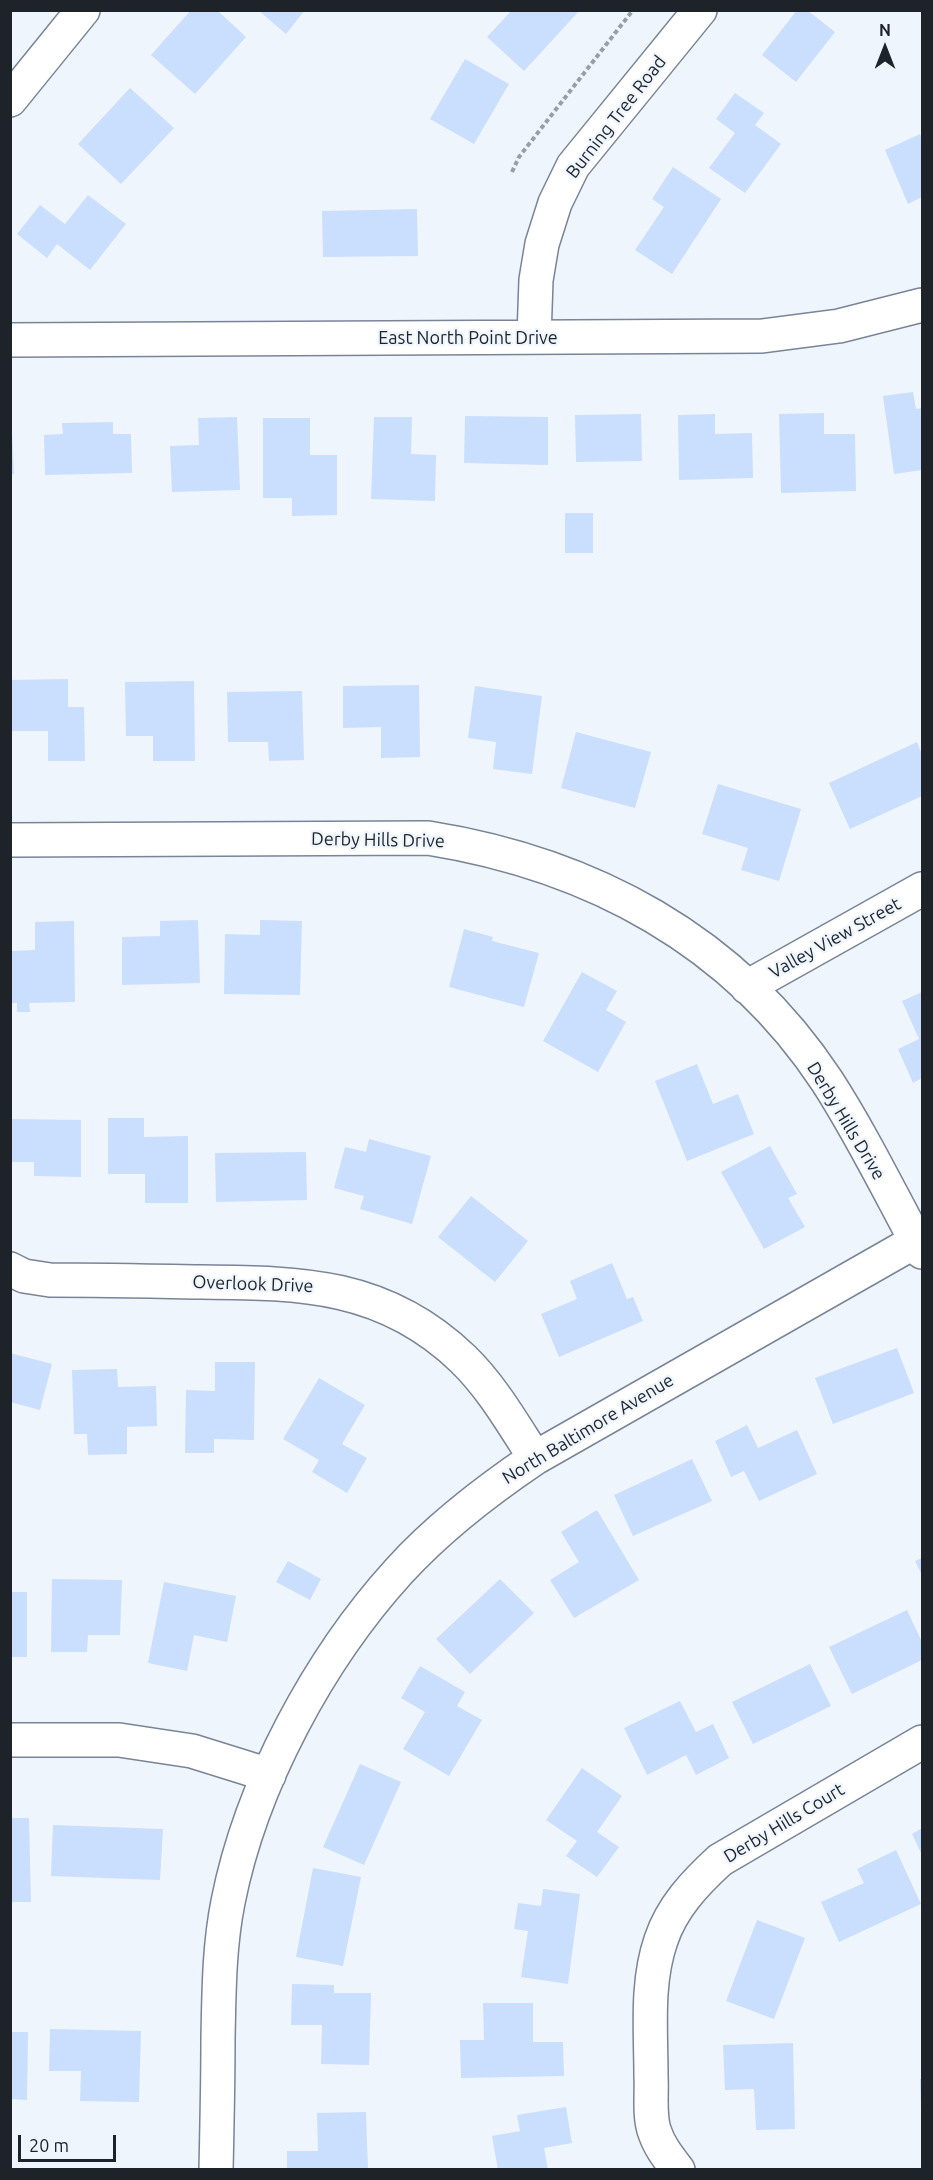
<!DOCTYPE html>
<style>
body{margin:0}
#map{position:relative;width:933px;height:2180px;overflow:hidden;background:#eff5fd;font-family:Ubuntu,sans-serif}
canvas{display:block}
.frame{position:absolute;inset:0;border:12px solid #1e232a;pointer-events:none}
.north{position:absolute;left:855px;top:18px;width:60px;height:60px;-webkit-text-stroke:4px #eff5fd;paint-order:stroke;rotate:0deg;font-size:16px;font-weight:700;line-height:24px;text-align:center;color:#1e232a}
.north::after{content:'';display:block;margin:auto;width:21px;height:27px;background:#1e232a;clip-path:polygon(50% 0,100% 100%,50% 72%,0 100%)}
.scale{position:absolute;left:18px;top:2135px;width:98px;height:27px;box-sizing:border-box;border:3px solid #1e232a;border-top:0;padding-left:8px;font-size:18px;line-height:21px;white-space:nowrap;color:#1e232a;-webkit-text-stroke:4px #eff5fd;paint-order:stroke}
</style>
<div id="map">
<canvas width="933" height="2180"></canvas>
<div class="frame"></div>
<div class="north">N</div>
<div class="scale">20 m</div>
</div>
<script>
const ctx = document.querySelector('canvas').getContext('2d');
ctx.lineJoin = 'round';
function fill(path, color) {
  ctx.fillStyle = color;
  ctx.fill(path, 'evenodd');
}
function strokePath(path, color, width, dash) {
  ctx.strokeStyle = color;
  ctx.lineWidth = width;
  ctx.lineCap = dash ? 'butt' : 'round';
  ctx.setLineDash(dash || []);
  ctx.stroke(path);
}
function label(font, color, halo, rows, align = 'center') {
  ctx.font = font + ' Ubuntu,sans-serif';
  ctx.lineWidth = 4.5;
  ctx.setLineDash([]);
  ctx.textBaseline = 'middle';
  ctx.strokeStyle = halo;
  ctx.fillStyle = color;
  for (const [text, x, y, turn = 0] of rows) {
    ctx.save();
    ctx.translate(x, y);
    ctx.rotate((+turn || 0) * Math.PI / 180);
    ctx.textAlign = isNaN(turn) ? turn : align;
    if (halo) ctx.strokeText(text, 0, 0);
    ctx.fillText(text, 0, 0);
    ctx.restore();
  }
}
fill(new Path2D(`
 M191 10H217L246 37 195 94 151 55Z
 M258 10H305L286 34Z
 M512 10H580L524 71 487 37Z
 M797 10H807L835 32 796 82 762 55Z
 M465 59 509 84 474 144 430 119Z
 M130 88 174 128 121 184 78 144Z
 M735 93 764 113 755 125 781 144 745 193 709 168 735 133 716 119Z
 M920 134 922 140V197L908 204 885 150Z
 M673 167 721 199 672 274 635 250 664 207 652 199Z
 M88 195 126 224 90 270 57 244 47 258 17 234 40 205 65 224Z
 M417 209 418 256 323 257 322 211Z
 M913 392 916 409 922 408V470L894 474 883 396Z
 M824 413V434H855L856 491 781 493 779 414Z
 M641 414 642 461 576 462 575 415Z
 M715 414V434L752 433 753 478 679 480 678 415Z
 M465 416 548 417V465L464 463Z
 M237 417 240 490 172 492 170 446 199 445 198 418Z
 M374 417H412L411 454 436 455 435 501 371 499Z
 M263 418H310V455H337V515L292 516V498H263Z
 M113 422V434H131L132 473 45 475 44 435 63 434 62 423Z
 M10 433H12L14 474H10Z
 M565 513H593V553H565Z
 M68 679V707H84L85 761H48V731H10V680Z
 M194 681 195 761H153V736H126L125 682Z
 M419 685 420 757 381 758V727L343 728V686Z
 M475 686 542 696 532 774 493 769 496 742 468 738Z
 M302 691 304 760 269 761 268 742H228L227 692Z
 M576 732 651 752 635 808 561 788Z
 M917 742 922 755V796L850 829 829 783Z
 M718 784 801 809 779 881 741 870 748 848 702 834Z
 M198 920 200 983 122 985V937L160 936V921Z
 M260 920 302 921 300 995 224 994 225 934 260 935Z
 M74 921 75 1002 29 1003 30 1012H17V1003H12L11 951 35 950V922Z
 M464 929 493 937 492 941 539 953 524 1007 449 987Z
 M582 972 617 991 606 1010 626 1022 598 1072 543 1041Z
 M922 992V1078L913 1083 898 1049 919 1039 902 1001Z
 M697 1064 713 1104 738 1094 754 1134 687 1161 655 1081Z
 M108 1118H144V1137L188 1136V1203H145V1174H108Z
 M10 1119 81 1120V1177L34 1176V1162H10Z
 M369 1139 431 1156 412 1224 360 1209 364 1196 334 1188 345 1147 366 1152Z
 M770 1146 797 1194 788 1198 805 1227 764 1249 721 1172Z
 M306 1152 307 1200 216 1202 215 1153Z
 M471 1196 528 1241 495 1282 438 1237Z
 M612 1263 627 1299 633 1297 643 1321 559 1357 541 1314 577 1299 570 1281Z
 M897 1348 914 1393 833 1424 815 1378Z
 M10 1353 52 1364 40 1410 10 1402Z
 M215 1362H255L254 1440 214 1439V1453H185L186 1390 215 1391Z
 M117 1369 118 1387 156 1386 157 1426 127 1427V1454L88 1455 87 1434H74L72 1370Z
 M319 1378 365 1405 342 1444 367 1458 347 1493 312 1472 319 1460 283 1439Z
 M747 1425 758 1448 797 1430 817 1474 759 1501 744 1471 731 1477 715 1441Z
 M692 1459 712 1501 633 1536 614 1495Z
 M597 1510 639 1580 574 1618 550 1580 579 1562 561 1532Z
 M922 1558V1575L915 1561Z
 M288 1561 321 1579 310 1600 276 1582Z
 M52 1579 122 1580 120 1635H88L87 1652H51Z
 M500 1579 534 1613 470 1674 436 1639Z
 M164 1582 236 1596 227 1642 194 1635 187 1671 148 1663Z
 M10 1592H27V1657H10Z
 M907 1610 922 1642V1660L852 1694 829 1647Z
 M810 1664 831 1706 753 1744 732 1702Z
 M420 1666 465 1692 457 1706 482 1720 449 1776 403 1749 425 1712 401 1698Z
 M680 1701 696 1732 713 1724 729 1758 696 1775 686 1755 647 1775 624 1728Z
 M360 1764 401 1782 364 1865 323 1847Z
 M582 1768 622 1796 597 1832 619 1847 597 1877 566 1856 577 1841 546 1820Z
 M10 1818H29L31 1902H10Z
 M53 1825 163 1829 160 1880 51 1876Z
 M922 1828V1855L912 1834Z
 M896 1850 921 1904 839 1942 821 1902 864 1883 857 1869Z
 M313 1868 361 1877 343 1966 296 1957Z
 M543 1889 580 1894 568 1984 521 1977 528 1931 514 1929 518 1903 541 1906Z
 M757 1920 805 1938 774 2019 726 2001Z
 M292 1984 334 1985V1993H371L369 2065 321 2064 322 2025H291Z
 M483 2003H533V2042H563L564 2076 461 2078 460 2040H484Z
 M50 2029 141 2031 139 2102 80 2101 81 2071H49Z
 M10 2032H28L27 2100 10 2099Z
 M793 2043 795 2129 756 2130 754 2089 725 2090 723 2045Z
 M920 2079H922V2109H921Z
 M566 2107 572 2143 544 2148 548 2170H498L492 2136 520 2131 517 2115Z
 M366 2112 368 2170H287V2151H318L317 2113Z`), '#cadefd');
const minor = new Path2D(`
 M10 100 83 10
 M534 337 536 280 542 244 555 203 573 166 700 10
 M10 340 762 336 839 326 922 305
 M10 840 428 838C591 864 734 940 827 1081 862 1135 891 1195 922 1252
 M747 987 922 889
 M10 1269 24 1276 50 1280C98 1280 147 1281 195 1282 298 1283 383 1282 463 1359 492 1387 513 1424 535 1458
 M10 1740H119L192 1751 269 1775
 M216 2170C217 2126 218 2082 218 2038 219 1992 219 1947 228 1902 251 1785 319 1659 399 1571 439 1527 486 1491 535 1458L916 1241
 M678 2170C668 2157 659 2146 654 2130 649 2114 652 2093 651 2076 651 2031 646 1983 661 1940 672 1907 695 1883 720 1860L922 1742`);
strokePath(minor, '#798497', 36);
strokePath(new Path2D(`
 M512 172 519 157 633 10`), '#999ea6', 4, [4.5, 3]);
strokePath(minor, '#fff', 33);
label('18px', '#1e232a', '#eff5fd', [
 ["Burning Tree Road",616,117,-52],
 ["East North Point Drive",468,338],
 ["Derby Hills Drive",378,840,1],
 ["Valley View Street",835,938,-29],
 ["Derby Hills Drive",846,1121,59],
 ["Overlook Drive",253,1284,2],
 ["North Baltimore Avenue",588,1429,-31],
 ["Derby Hills Court",784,1823,-31]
]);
</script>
